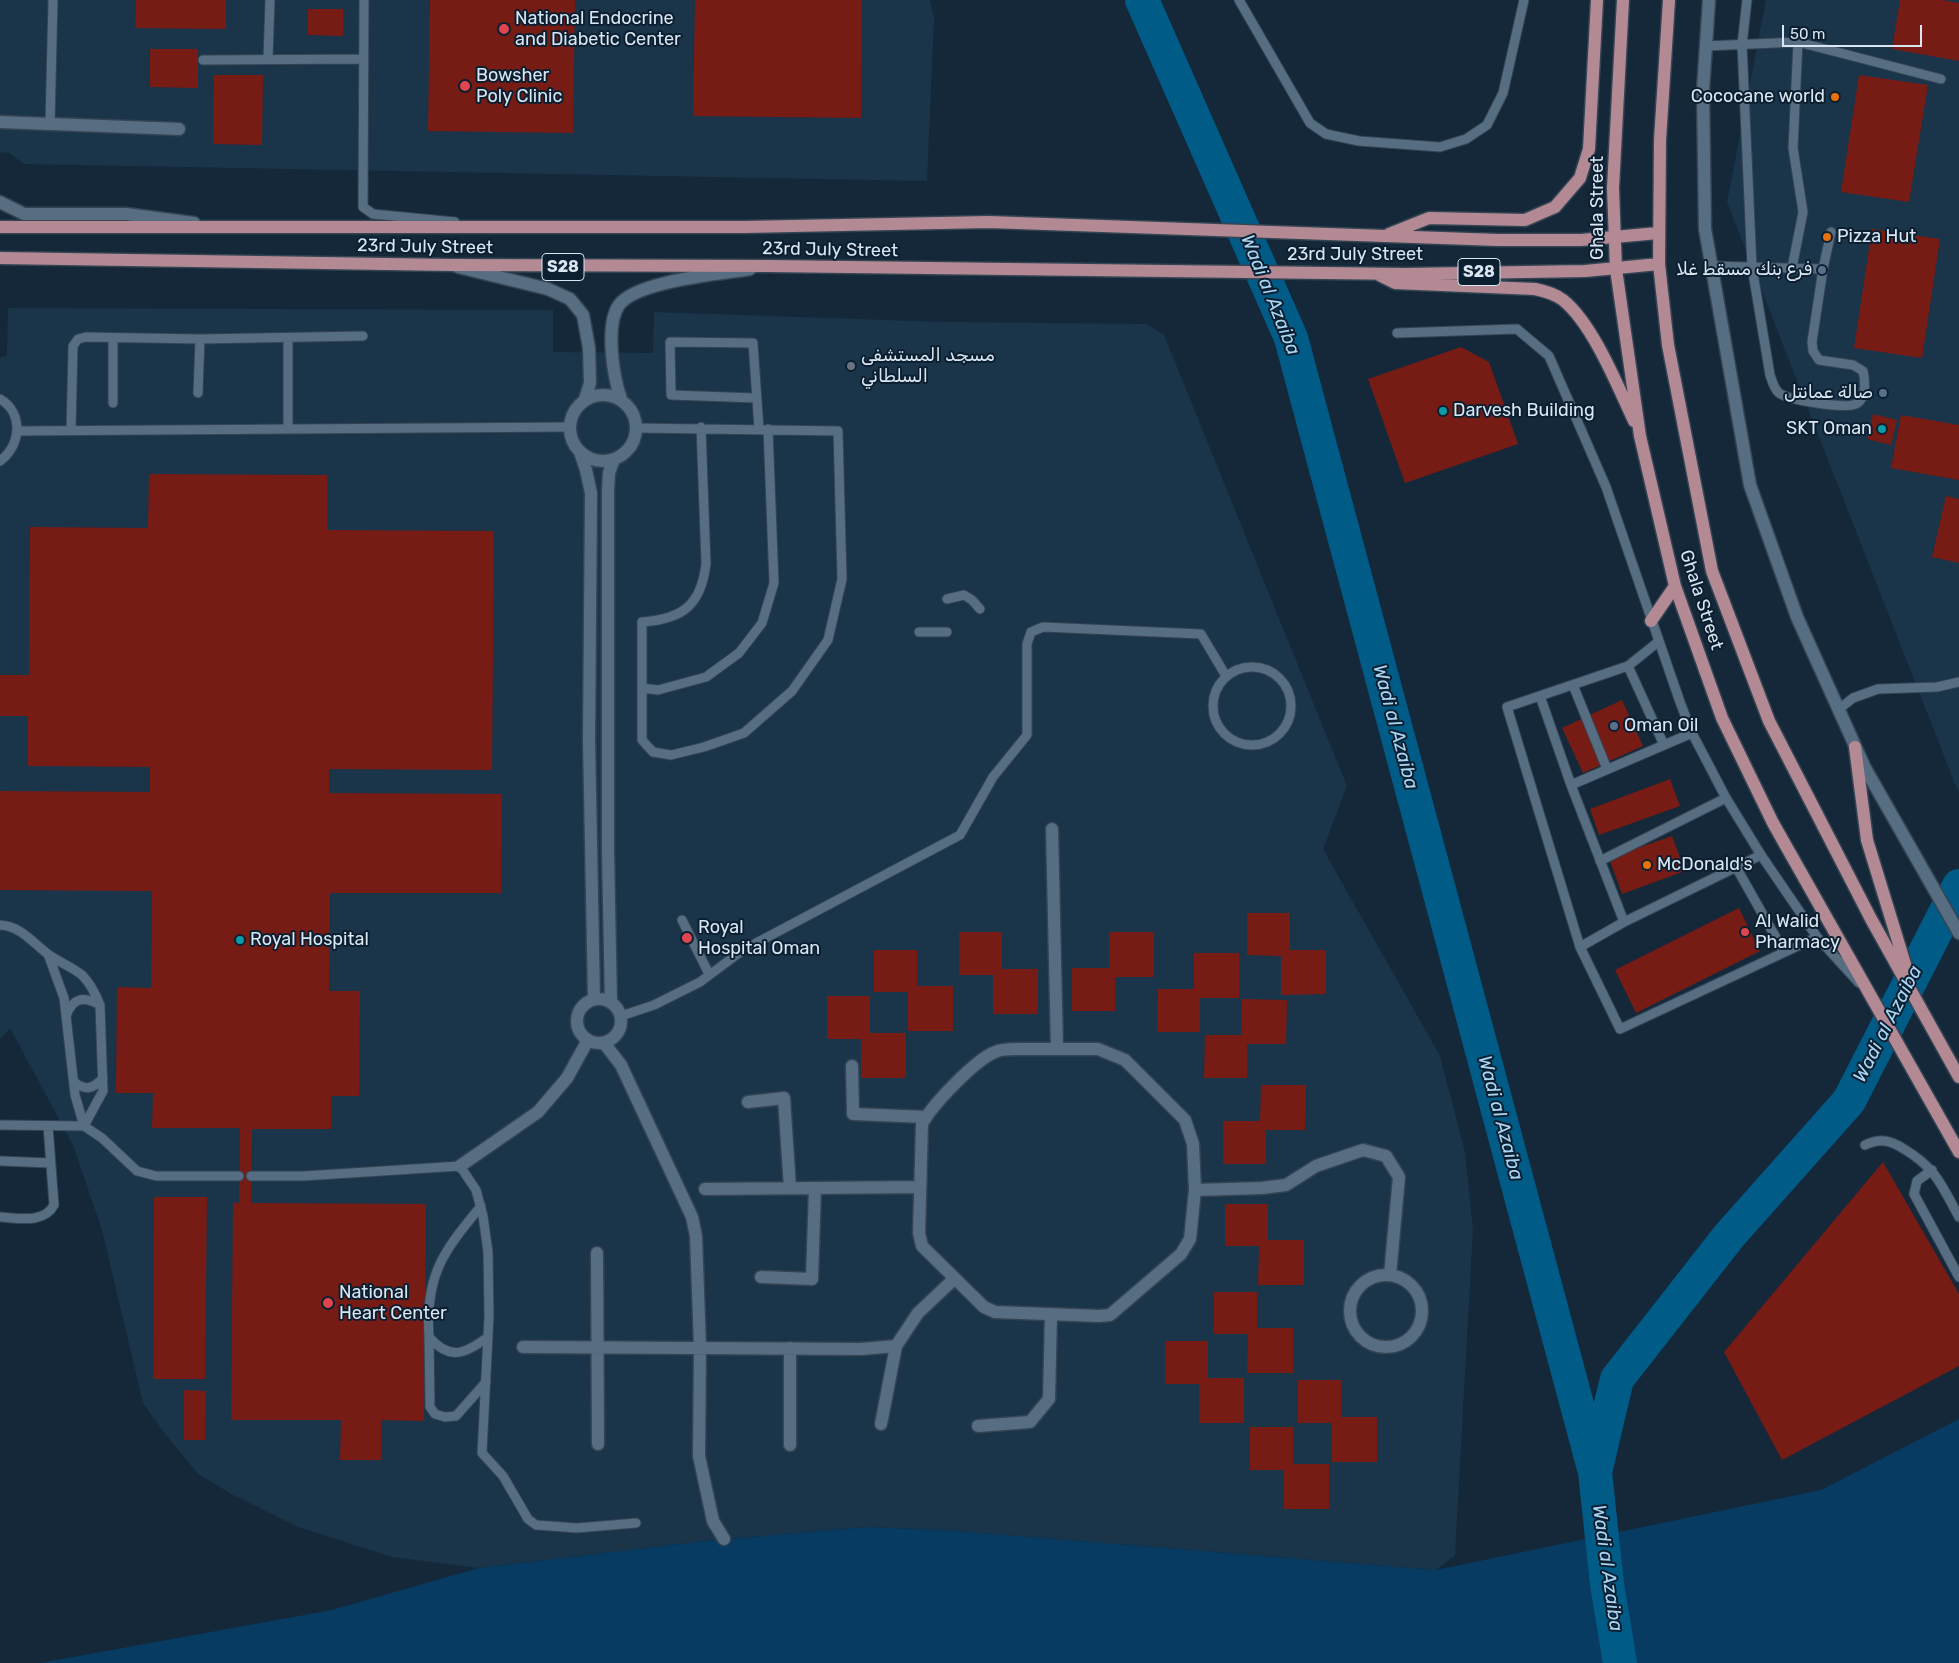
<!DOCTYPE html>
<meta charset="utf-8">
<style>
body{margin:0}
#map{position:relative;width:1959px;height:1663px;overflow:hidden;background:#14283a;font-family:Rubik,sans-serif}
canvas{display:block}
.scale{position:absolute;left:1782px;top:25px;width:140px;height:22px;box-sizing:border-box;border:2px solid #dae6f2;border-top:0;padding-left:6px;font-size:15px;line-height:18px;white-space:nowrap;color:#dae6f2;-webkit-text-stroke:4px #0b1f30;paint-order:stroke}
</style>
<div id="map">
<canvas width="1959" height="1663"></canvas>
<div class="scale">50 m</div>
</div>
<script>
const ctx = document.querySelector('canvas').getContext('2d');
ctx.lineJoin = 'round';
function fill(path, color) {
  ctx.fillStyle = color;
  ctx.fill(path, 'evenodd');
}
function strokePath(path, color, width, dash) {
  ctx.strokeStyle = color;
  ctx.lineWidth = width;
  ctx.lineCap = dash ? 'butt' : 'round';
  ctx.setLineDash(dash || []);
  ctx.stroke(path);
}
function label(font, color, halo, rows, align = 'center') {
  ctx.font = font + ' Rubik,Vazirmatn,sans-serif';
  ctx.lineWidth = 4;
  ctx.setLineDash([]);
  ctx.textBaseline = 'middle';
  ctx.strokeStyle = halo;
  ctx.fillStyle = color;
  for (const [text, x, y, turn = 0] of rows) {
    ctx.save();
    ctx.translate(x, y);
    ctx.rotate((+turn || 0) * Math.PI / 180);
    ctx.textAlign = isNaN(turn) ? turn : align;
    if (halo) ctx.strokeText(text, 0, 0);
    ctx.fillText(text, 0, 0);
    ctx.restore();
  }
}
fill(new Path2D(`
 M0 0H930L934 19 927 181 24 164 9 153 0 152Z
 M1766 0H1959V794L1727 202Z
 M8 308 553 310V352L653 353 654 312 944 322 1146 324 1164 335 1347 786 1323 849 1440 1056 1465 1152 1473 1229 1455 1555 1436 1570 945 1530 866 1527 705 1541 479 1568 392 1557 298 1527 233 1495 198 1474 166 1435 143 1403 102 1230 73 1145 10 1028 0 1040V357L7 356Z`), '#1a344a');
fill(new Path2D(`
 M1959 1419V1663H40L332 1610 479 1568 705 1541 866 1527 945 1530 1436 1570 1821 1490Z`), '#073b61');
strokePath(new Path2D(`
 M1142 0 1291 338 1595 1472
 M1620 1663 1607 1584 1595 1472 1617 1379 1729 1236 1849 1101 1959 886`), '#005b87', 34);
fill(new Path2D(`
 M136 0H226V29L135 28Z
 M430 0H575L573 133 428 131Z
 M695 0H862L861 118 693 116Z
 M1900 0H1942L1959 3V61L1892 49Z
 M308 9H343V36L308 35Z
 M150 49H198V88L150 87Z
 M214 75H263L262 145 213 144Z
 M1859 75 1928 85 1909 202 1841 192Z
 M1872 229 1940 239 1922 358 1854 348Z
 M1461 347 1489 362 1518 444 1405 483 1368 379Z
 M1873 414 1897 420 1891 445 1867 439Z
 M1901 415 1959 425V480L1891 468Z
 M149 474 327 475V530L494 531 492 770 329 769V793L502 794 501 893H330L329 991H360L359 1096H331V1129H252L251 1203 426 1204 424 1421 381 1420V1460H340L341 1420H231L233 1203H239L240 1128H152L153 1093H116L117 987 151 988 152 891 0 890V791L150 792V767L28 766V716H0V675H29L30 527 148 528Z
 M1946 496 1959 499V563L1932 557Z
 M1622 700 1643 746 1583 773 1562 728Z
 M1670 779 1680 806 1599 835 1590 809Z
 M1672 836 1685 871 1622 894 1609 858Z
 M1739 908 1760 951 1636 1013 1615 970Z
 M1247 913H1290V950H1326V994L1281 995V956L1247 955Z
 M959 932H1002V969H1038V1014H993V975H959Z
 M1109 932H1154V977H1115V1011H1072V968H1109Z
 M874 950H917V986H953V1031H908V992H874Z
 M1194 953H1239V998H1200V1032H1157L1158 989H1194Z
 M827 996H870V1033H906V1078H861V1039H827Z
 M1242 999 1287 1000 1286 1044H1247V1078H1204L1205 1035H1241Z
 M1261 1085H1306L1305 1130H1266V1164H1223V1121H1260Z
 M1883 1162 1959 1294V1366L1782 1460 1724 1352Z
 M154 1197H207L205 1379H153Z
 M1225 1204H1268V1240H1304V1285H1258L1259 1246H1225Z
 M1214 1292H1257V1328H1293V1373H1247L1248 1334H1214Z
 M1165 1341H1208V1378H1244V1423H1199V1384H1165Z
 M1298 1380H1341V1417H1377V1462H1332V1423H1298Z
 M184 1390 206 1391 205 1440H184Z
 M1250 1427H1293V1464H1329V1509H1284V1470H1250Z`), '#771b15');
const service = new Path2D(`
 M364 0 363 207 373 214 455 222
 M1239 0 1310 123 1326 134 1359 141 1440 147 1466 139 1487 125 1503 93 1524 0
 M1747 0 1742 45 1752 267 1770 375C1772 381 1774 389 1779 393 1788 400 1845 409 1856 404 1867 398 1865 380 1863 371L1853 365 1819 360 1813 351 1812 342 1823 269 1831 232
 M1706 46 1798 42 1941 79
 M268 59 270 0
 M203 60 363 59
 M50 124 53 0
 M1711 266 1823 269
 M1792 268 1803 212 1793 148 1798 42
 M1397 333 1517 329 1549 356 1606 487 1680 702 1692 733 1726 798 1761 855 1817 937 1859 983
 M288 338V429
 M198 393 200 339
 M756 398 671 395 670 342 753 343 759 429
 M0 399C24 413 21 446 0 461
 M113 403V339
 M637 428 838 431 842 579 828 640 792 691 744 733 704 747 671 755 653 752 642 740V622C683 619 701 605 706 564L701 427
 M18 431 569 427
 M71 431 73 346 78 339 86 337 200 339 363 336
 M947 599 964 595 972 600 980 609
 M919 632H947
 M1628 666 1664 745
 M1213 706a39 39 0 1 1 78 0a39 39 0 1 1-78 0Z
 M1573 685 1607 769
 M642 688 658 690 706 677 739 653 762 623 774 583 768 429
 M1540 696 1571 785 1692 733
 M1838 710 1853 698 1878 689 1937 687 1959 682
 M1571 785 1624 922
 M1761 855 1624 922 1580 947 1620 1029 1817 937
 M1600 861 1726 798
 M1736 867 1784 952
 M682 920 709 974
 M0 925C21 926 33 943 49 955 59 962 72 967 82 975 90 983 96 995 100 1005L103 1091 84 1126
 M1580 947 1507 707 1628 666 1658 642
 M48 954 64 998 75 1095 84 1126
 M66 1016C73 997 84 996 100 1005
 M621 1016 654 1005 700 982 743 950 960 835 993 777 1027 735V644L1031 632 1043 627 1201 634 1226 676
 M74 1082C86 1091 93 1089 103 1078
 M0 1125 84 1126 102 1138 137 1171 156 1176H239
 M1865 1145C1880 1138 1890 1140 1904 1149 1936 1168 1942 1186 1959 1217
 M0 1161 51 1163
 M1932 1170 1917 1181 1914 1194 1959 1277
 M251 1176H304L460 1166 476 1190 483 1216 488 1252 489 1316 482 1453 503 1476 528 1519 536 1525 577 1528 636 1523
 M481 1206C443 1252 425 1275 429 1337 450 1361 465 1354 488 1337
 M0 1217C18 1218 44 1224 54 1205L48 1126
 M429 1337 430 1407 435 1414 445 1417 456 1416 486 1382`);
const minor = new Path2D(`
 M0 122 179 129
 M0 202 24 214H126L194 223
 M458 267 548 289 570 299 583 315 589 348 590 383 585 399
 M570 428a33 33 0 1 1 66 0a33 33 0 1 1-66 0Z
 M621 399C613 376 605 325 619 305 636 281 720 274 750 269
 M580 452 586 470 591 493 589 740 594 999
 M1052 829 1057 1049
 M577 1021a22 22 0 1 1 44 0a22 22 0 1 1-44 0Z
 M611 1003 608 852V491L609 473 614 459
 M604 1043 621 1065 692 1217 696 1236 700 1347 699 1456 713 1521 724 1539
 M1018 1049H1098L1125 1060 1185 1120 1193 1144 1195 1190 1190 1239 1181 1254 1110 1315 1099 1316 995 1312 984 1307 922 1246 919 1233 922 1124C932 1105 975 1060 995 1052 1001 1049 1011 1049 1018 1049Z
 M852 1066 853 1114 926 1117
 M748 1102 784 1098 790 1188
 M460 1166 538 1112 567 1078 588 1040
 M705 1189 920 1187
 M1195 1190 1262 1188 1286 1185 1316 1166 1363 1150 1386 1156 1399 1177 1390 1275
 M597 1253 598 1444
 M1350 1311a36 36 0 1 1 72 0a36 36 0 1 1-72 0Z
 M761 1277 812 1279 815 1188
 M523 1347 861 1349 896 1346
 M790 1348V1445
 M881 1424 896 1346 918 1313 954 1279
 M978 1426 1030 1422 1049 1399 1051 1314`);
const tertiary = new Path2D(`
 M1709 0 1703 90 1705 229 1750 485 1797 617 1865 768 1959 933`);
const primary = new Path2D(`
 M1623 0 1613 188 1616 269 1640 436 1675 586 1722 718 1773 823 1959 1152
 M1669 0 1660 140 1659 264 1668 345 1712 571 1769 721 1871 919 1959 1077
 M0 227H744L989 222 1498 240H1581L1658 233
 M1389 234 1429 218 1525 220 1555 207 1580 178 1589 149 1597 0
 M0 258 451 265 769 266 1405 274 1585 271 1659 264
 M1379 275 1395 283 1535 289C1545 291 1555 294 1563 300 1593 324 1618 387 1634 421
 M1651 621 1675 586
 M1855 747 1867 840 1909 977`);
strokePath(service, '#354453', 11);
strokePath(minor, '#354453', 15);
strokePath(tertiary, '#354453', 15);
strokePath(primary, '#354453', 15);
strokePath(service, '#576d82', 9);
strokePath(minor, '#576d82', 12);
strokePath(tertiary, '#576d82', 12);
strokePath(primary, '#b38994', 12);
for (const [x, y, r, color] of [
 [504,29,6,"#e0444e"],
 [465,86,6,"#e0444e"],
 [1835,97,5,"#e8710a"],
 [1827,237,5,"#e8710a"],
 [1822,270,5,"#5c6f8a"],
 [851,366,5,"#6b7280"],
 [1883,393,5,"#5c6f8a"],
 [1443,411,5,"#0f9aa8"],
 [1882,429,5,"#0f9aa8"],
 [1614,726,5,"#5c6f8a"],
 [1647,865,5,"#e8710a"],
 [1745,932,5,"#e0444e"],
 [687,938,6,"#e0444e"],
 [240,940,5,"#0f9aa8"],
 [328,1303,6,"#e0444e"]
]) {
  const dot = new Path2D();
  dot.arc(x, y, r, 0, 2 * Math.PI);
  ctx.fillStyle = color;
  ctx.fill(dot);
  strokePath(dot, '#0b1f30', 2);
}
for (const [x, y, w] of [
 [563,267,42],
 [1479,272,42]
]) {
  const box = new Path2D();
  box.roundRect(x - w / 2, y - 13.5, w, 27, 4);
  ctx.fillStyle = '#0b1f30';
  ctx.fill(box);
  strokePath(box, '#dae6f2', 1);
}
label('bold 16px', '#dae6f2', null, [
 ["S28",563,267],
 ["S28",1479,272]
]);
label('18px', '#dae6f2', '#0b1f30', [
 ["National Endocrine",515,19],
 ["and Diabetic Center",515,40],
 ["Bowsher",476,76],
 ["Poly Clinic",476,97],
 ["Cococane world",1825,97,"right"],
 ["Pizza Hut",1837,237],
 ["فرع بنك مسقط غلا",1812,270,"right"],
 ["مسجد المستشفى",861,356],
 ["السلطاني",861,377],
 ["صالة عمانتل",1873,393,"right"],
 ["Darvesh Building",1453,411],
 ["SKT Oman",1872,429,"right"],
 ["Oman Oil",1624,726],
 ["McDonald's",1657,865],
 ["Al Walid",1755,922],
 ["Pharmacy",1755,943],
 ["Royal",698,928],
 ["Hospital Oman",698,949],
 ["Royal Hospital",250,940],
 ["National",339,1293],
 ["Heart Center",339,1314]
], 'left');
label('18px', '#dae6f2', '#0b1f30', [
 ["Ghala Street",1598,208,-90],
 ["23rd July Street",425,247,1],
 ["23rd July Street",830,250,1],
 ["23rd July Street",1355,255],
 ["Ghala Street",1701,600,72]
]);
label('italic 19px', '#aad6f5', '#0b1f30', [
 ["Wadi al Azaiba",1270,295,68],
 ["Wadi al Azaiba",1395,727,75],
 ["Wadi al Azaiba",1888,1024,-63],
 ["Wadi al Azaiba",1500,1118,75],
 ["Wadi al Azaiba",1607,1568,82]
]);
</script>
